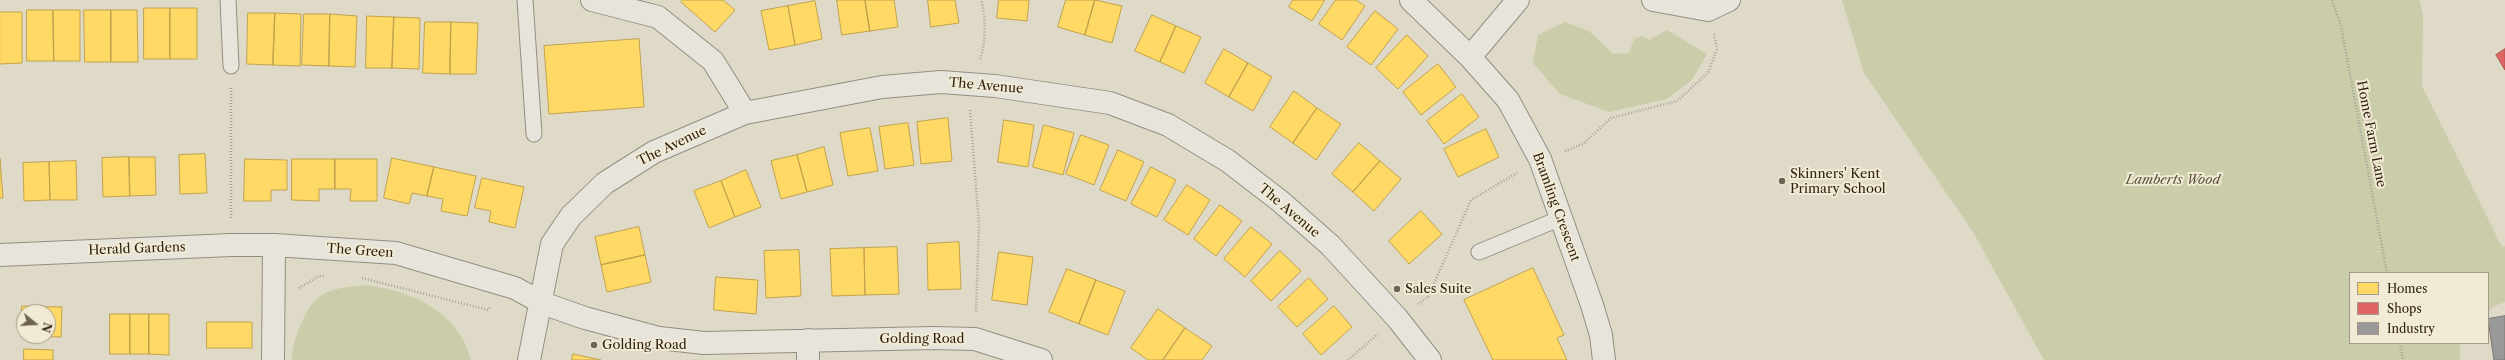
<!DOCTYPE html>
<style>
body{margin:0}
#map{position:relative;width:2505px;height:360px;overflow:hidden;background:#dfdac8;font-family:"Libre Caslon Text",serif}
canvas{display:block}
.legend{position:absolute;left:2349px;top:272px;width:140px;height:72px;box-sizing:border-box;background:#f1ebd5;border:1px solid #a49a87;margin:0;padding:5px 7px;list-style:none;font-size:12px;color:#312113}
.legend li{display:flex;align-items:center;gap:8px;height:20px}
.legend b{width:20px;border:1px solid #a49a87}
.north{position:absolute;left:16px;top:304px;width:40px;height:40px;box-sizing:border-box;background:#f1ebd5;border:1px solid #a49a87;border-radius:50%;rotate:108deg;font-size:11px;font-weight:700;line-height:16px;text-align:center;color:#312113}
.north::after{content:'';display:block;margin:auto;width:14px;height:18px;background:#6e6252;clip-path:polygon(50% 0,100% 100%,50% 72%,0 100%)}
</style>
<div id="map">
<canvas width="2505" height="360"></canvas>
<ul class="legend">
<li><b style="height:11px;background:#ffd966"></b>Homes</li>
<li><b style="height:11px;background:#e06666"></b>Shops</li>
<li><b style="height:11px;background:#999"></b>Industry</li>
</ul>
<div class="north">N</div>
</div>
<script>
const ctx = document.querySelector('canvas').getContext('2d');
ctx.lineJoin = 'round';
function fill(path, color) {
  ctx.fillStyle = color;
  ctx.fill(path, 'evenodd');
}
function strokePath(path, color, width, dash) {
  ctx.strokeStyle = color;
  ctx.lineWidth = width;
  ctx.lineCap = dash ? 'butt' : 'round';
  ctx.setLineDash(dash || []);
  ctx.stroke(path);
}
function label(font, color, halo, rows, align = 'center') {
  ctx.font = font + ' "Libre Caslon Text",serif';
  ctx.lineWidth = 4;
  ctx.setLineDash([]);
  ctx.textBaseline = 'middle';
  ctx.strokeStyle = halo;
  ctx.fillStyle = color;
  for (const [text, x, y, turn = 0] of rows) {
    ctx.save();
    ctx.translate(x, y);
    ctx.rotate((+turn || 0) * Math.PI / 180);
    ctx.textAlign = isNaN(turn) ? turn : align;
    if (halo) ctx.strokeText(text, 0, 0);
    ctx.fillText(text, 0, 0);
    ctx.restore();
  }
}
fill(new Path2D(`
 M1842 0H2420L2423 17 2422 86 2502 247 2505 246V302L2494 306 2488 312V273H2350V343H2460V360H2044L1973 232 1864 73Z
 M1565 22 1589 31 1613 54 1629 53 1634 39 1642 36 1649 40 1667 30 1707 54 1692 80 1667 99 1609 112 1560 94 1533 63 1538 35Z
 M365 285C411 290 459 312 471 360H292C291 343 306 306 320 296 334 287 349 287 365 285Z`), '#cbcca9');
const homes = new Path2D(`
 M683 0H723L735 10 715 32 681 2Z
 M837 0H865L870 31 842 35Z
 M865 0H894L898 27 870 31Z
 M928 0H955L959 23 931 27Z
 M999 0H1029L1027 21 997 18Z
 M1066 0H1095L1085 35 1058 27Z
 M1095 0 1122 6 1112 43 1085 35Z
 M1293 0H1325L1312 21 1289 7Z
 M1336 0H1356L1365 6 1342 40 1319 24Z
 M815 1 822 39 795 45 788 6Z
 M788 6 795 45 769 50 761 11Z
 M144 8H170V59H144Z
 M170 8H197V59H170Z
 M27 10H53L54 61H27Z
 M53 10H80V61H54Z
 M84 10H111V62H85Z
 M111 10H137L138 62H111Z
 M1375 11 1398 29 1371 65 1347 47Z
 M0 12H22V63L0 64Z
 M248 13H275L273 65 247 64Z
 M275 13 301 14 300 66 273 65Z
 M304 14H330L329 66 302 65Z
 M330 14 357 16 355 67 329 66Z
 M1152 15 1176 26 1160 62 1135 51Z
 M367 16 394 17 392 68H366Z
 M394 17 420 18 419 69 392 68Z
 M425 22H451L450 74 423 73Z
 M451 22 478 23 476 74H450Z
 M1176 26 1201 37 1184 73 1160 62Z
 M1407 35 1428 56 1398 89 1376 68Z
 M639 39 644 107 549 114 544 46Z
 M1224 49 1248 63 1229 97 1205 83Z
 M1248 63 1272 77 1253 111 1229 97Z
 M1438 64 1456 87 1421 115 1403 92Z
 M1294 91 1317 108 1293 143 1270 127Z
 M1462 94 1479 117 1444 144 1427 121Z
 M1317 108 1341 124 1316 160 1293 143Z
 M948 118 952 161 921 164 917 122Z
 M1004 120 1034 125 1028 167 998 162Z
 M908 123 914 165 885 169 879 127Z
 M1044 125 1074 133 1063 175 1033 167Z
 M870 128 878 171 848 176 840 133Z
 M1486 129 1499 157 1458 177 1444 149Z
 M1081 135 1109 145 1094 185 1066 174Z
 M1359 143 1380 161 1353 192 1332 174Z
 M824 147 833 185 807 192 797 155Z
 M1118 150 1144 162 1126 201 1100 190Z
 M205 154 207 193 180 194 179 155Z
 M797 155 807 192 781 199 771 161Z
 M129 157H155L156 195 130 196Z
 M129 157 130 196 103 197 102 158Z
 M392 158 434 167 427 196 412 193 409 204 384 198Z
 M0 159 3 198H0Z
 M245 159 287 160V190H271V201H244Z
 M292 159H335V189H319V201L292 200Z
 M335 159H377V201H350L351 189H335Z
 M76 161 77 200H50L49 162Z
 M1380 161 1401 179 1374 211 1353 192Z
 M49 162 50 200 24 201 23 163Z
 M434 167 476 176 467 216 441 211 443 199 427 196Z
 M1151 167 1176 180 1157 217 1131 204Z
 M746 170 761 207 735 217 721 181Z
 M482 178 524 187 515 228 489 222 491 211 475 208Z
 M721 181 735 217 709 228 694 191Z
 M1187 185 1210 200 1188 235 1164 220Z
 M1220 205 1242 221 1216 256 1194 239Z
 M1421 211 1442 234 1409 264 1389 241Z
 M639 227 645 255 601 265 595 237Z
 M1251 227 1272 244 1245 277 1224 259Z
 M959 242 961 289 928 290 927 244Z
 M897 247 899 294 865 295 864 248Z
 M864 248 865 295 832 296 830 249Z
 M799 250 801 296 766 298 764 251Z
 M1280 251 1301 271 1271 301 1251 281Z
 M999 252 1033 257 1027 305 992 300Z
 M645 255 651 282 607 292 601 265Z
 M1533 268 1564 335 1557 338 1567 360H1493L1464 300Z
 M1067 269 1096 280 1079 324 1049 312Z
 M716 277 758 280 756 314 714 310Z
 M1309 278 1328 299 1297 327 1278 307Z
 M1096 280 1125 291 1108 335 1079 324Z
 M22 306 62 307 61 337 21 336ZM24 312H48V336H24Z
 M1334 306 1352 327 1321 355 1303 334Z
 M1158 309 1185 328 1163 360H1148L1131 348Z
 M110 314H130V354H110Z
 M130 314H149V354H130Z
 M149 314H169V355L149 354Z
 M207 322H252V348H207Z
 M1185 328 1212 346 1202 360H1163Z
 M24 349 53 350V360H24Z
 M573 354 601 360H572Z`);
fill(homes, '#ffd966');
strokePath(homes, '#c1a24d', 1);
const shops = new Path2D(`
 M2505 49V70L2496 55Z`);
fill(shops, '#e06666');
strokePath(shops, '#ac514d', 1);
const industry = new Path2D(`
 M2505 316V360H2494L2488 319Z`);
fill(industry, '#999');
strokePath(industry, '#7a7571', 1);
const lane = new Path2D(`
 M228 0 231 66
 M525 0 534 134
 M1479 252 1561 218`);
const street = new Path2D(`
 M592 0 658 17 713 61 745 113
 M1411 0 1470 57 1508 100 1540 159 1592 305 1601 335 1604 360
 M1653 0 1708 10 1729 0
 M1470 57 1518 0
 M0 255 231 245H274L396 253 515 288 542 303 585 318 659 338 704 343 933 338 975 339 1041 360
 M273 360 274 245
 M529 360 552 244 571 216 605 183 654 152 745 113 882 87 941 82 995 86 1110 103 1168 125 1228 161 1280 201 1330 245 1397 318 1430 360
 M808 360V340`);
strokePath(lane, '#938e82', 17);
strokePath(street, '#938e82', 24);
strokePath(new Path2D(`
 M2332 0 2341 26 2387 273
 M980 59C986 43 986 16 981 0
 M231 88V219
 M970 110 979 225 976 313
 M1565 151 1583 144 1611 118 1677 101 1708 73 1717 49 1714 34
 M362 278 488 310 490 308
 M299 288 319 276H325
 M1418 304 1428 297 1471 200 1517 173
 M2400 343 2403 360
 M1348 360 1378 334`), '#a5a198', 2.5, [1, 2]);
strokePath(lane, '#e7e4db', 15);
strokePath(street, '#e7e4db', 22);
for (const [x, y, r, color] of [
 [1782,181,4,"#6e6252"],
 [1397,289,4,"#6e6252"],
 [594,345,4,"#6e6252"]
]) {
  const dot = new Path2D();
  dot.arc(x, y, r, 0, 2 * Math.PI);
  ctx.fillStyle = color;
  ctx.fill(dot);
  strokePath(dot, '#f1ebd5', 1.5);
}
label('13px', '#312113', '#f1ebd5', [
 ["The Avenue",986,86,5],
 ["Home Farm Lane",2371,134,79],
 ["The Avenue",672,146,-26],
 ["Bramling Crescent",1556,207,70],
 ["The Avenue",1289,211,40],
 ["Herald Gardens",137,249,-2],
 ["The Green",360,251,4],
 ["Golding Road",922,339]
]);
label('13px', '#312113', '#f1ebd5', [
 ["Skinners' Kent",1790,174],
 ["Primary School",1790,189],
 ["Sales Suite",1405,289],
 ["Golding Road",602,345]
], 'left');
label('italic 13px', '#5a5138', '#f1ebd5', [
 ["Lamberts Wood",2173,180]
]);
</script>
